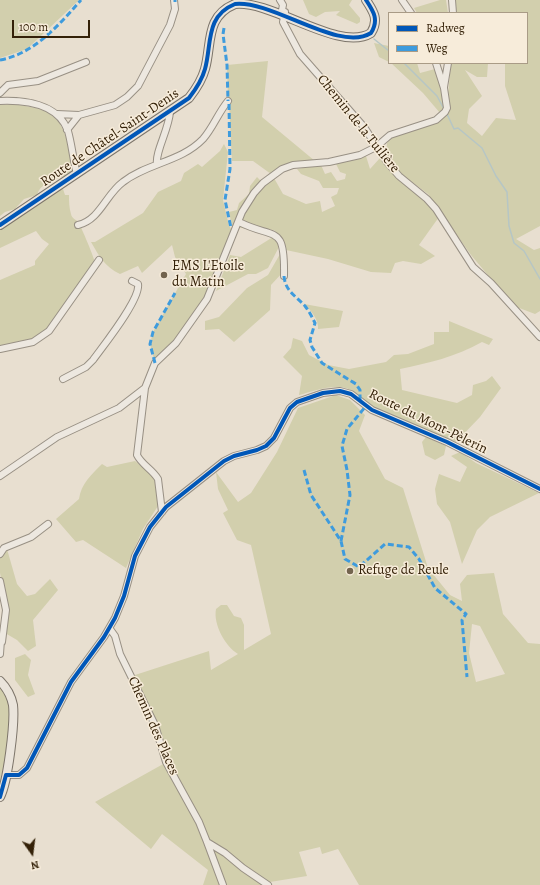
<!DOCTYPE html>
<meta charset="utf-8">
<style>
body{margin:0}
#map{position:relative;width:540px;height:885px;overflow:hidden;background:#e8dfd0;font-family:Alegreya,serif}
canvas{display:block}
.legend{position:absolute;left:388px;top:12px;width:140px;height:52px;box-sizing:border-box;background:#f7ecda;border:1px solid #a99b86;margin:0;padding:5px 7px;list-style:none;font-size:12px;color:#342108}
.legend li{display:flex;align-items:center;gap:8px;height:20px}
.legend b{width:20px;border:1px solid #a99b86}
.north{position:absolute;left:12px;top:833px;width:40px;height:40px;-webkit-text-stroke:3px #f7ecda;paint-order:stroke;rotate:166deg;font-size:11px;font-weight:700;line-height:16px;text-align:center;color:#342108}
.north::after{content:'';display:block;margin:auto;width:14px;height:18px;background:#342108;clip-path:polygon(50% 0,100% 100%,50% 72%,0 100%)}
.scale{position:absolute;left:12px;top:20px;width:78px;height:18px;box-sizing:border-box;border:2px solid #342108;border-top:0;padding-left:5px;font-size:12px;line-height:14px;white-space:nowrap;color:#342108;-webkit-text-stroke:3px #f7ecda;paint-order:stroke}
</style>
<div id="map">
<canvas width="540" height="885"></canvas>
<ul class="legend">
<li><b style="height:5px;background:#0057b8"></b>Radweg</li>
<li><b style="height:5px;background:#3e9bdd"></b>Weg</li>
</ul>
<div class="north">N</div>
<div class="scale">100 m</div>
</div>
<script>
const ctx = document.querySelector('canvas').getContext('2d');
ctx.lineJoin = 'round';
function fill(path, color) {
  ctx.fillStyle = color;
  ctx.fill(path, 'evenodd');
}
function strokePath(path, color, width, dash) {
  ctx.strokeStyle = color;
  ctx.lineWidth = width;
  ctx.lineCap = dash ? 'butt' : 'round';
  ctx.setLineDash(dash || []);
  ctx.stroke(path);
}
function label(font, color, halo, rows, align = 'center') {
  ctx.font = font + ' Alegreya,serif';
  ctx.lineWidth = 3;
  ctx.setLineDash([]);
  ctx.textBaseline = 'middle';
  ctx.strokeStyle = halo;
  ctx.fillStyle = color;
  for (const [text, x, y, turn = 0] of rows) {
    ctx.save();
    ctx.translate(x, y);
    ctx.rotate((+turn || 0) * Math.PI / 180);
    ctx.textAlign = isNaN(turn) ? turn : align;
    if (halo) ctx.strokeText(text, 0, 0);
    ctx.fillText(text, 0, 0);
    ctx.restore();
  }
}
fill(new Path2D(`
 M0 0H79L27 49 0 58Z
 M303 0H352L349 5 360 18V22L357 24 336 15 340 11 325 12 316 17 309 14Z
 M440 0H446L448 13H417L414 8Z
 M455 0H540V226L516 239 534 250 540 248V311L535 314 514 306 471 255 428 194 400 173 386 156 387 143 392 137 446 115 451 63H488L487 77H477L465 70 482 96 469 109 467 123 482 136 496 118 516 120 505 86V63H527V13H454Z
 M374 43 389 46V62L379 57Z
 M268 61 262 117 315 161 271 174 253 161H232L229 103H231L228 101 227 65Z
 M391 63H417L420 73 435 69 442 88 444 108 440 113 423 93Z
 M10 104C45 108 62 111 69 150 70 158 74 168 70 175 64 175 43 184 40 189 38 191 38 193 37 195L24 199 15 209 5 212 0 216V105Z
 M224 144 228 152 223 200 229 226 233 231 206 296 174 342 154 359 150 344 153 332 186 274 175 257 172 245 142 273 138 266 120 274C105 267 99 256 91 242H95L143 213 158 192 181 181 184 173 198 164 202 167 220 151Z
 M366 156 370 169 380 158C398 179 423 195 439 217L419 245 435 256 421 264 403 261 395 263 391 273 371 272 328 259 286 250 283 240 274 230 247 229 232 226 229 212 237 210 239 203 249 194 250 186 257 177 264 184 274 178 283 194 306 204 320 201 322 212 335 206 331 197 337 194 339 188H323L319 181 301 174 297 169 321 165 325 174 331 172 337 181 345 179 346 174 340 172 336 164Z
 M63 189 65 195H69C69 201 69 208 71 214 72 219 76 219 79 223 81 227 95 259 95 263L43 334 35 339 0 347V280L35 265V261L49 244 42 239 36 231 0 248V229L49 197 53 191Z
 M273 237 280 245 268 268 256 274H248L216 291 230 255 241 257Z
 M280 254 283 272 271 285 270 310 234 342 219 329 205 330V321L219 317 247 288 268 275Z
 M304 304 343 311 339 327 318 329C319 320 311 310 304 304Z
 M449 321 493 339 489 345 482 342C455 357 429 363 400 369L402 390 457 403 472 395 473 385 486 381 492 376 501 388 480 417 456 442 371 407C364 402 360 397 354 392 339 381 315 391 299 395L302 376 283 357 291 348 293 338 302 341 309 355 328 365 349 369 386 362 394 355 408 354 434 344V332H449Z
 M336 395 350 400 365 415 359 431 385 479 403 488 428 568 450 595 462 601 460 584 467 575 494 573 503 614 528 643 540 644V885H359L338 849 322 854 320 847 299 852 307 876 270 882 209 841 167 761 134 678 135 675 209 651 211 670 238 654C225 646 213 624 216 609L221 605H227L234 616 241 618 244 625V650L271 634 251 545 237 540 223 513 228 510 218 489 216 472 238 502 251 493 277 452 298 408ZM472 624 480 626 505 674 476 682 469 653Z
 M426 437 446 446 444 455 435 460 425 455 422 442Z
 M460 452 476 463 539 493 490 517 477 530 462 564 450 522 437 504 435 489 439 474 460 482 467 467 451 456Z
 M135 461 154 476 158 487V506L143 529 126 568 83 540 76 542 56 519 79 499C81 484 91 475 102 464L107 467Z
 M7 549 17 584 27 596 35 594 50 579 58 590 33 620 36 646 28 651 17 640 5 633 8 611 0 573V557Z
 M25 654 31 660 28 675 35 694 28 697 15 680V658Z
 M0 684C22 709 6 752 0 782Z
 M165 763 197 823 220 885H203L208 870 162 834 151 849 95 802Z
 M210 847 225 854 266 885H224Z`), '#d2cfad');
strokePath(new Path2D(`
 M374 39 389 51
 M404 63 437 96 444 109
 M447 114 454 129 458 128 482 148 496 176 507 192 509 226 514 243 524 251 540 279`), '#b6c6c5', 1.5);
const minor = new Path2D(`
 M280 0 283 5 282 10
 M402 0 411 13
 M452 0 453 13
 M285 12 283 22 300 54 364 127 387 162 399 176 427 199 436 209 473 267 491 283 540 337
 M444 87 448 63
 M0 93 8 85 38 81 86 62
 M0 101C25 100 58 104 68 131 72 145 73 160 77 174
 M57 114 79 115
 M67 130 79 115 115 105 127 97 138 86 170 25 175 9 174 0
 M157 164C155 152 169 129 170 112
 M239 222C275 240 285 223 284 276
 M78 225C100 220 106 194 123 182 147 163 181 162 203 139 213 128 218 113 228 101
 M0 349 33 342 49 331 99 260
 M63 379 86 367 93 360C103 346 141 299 138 284L132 281
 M145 388 137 455C142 465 152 469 158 479L162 512
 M0 476 57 437 119 408 145 388 155 363 176 343 207 299 242 212 254 193 263 183 282 169 293 165 329 162 360 155 376 147 390 135 436 120 445 112 447 108 444 88 436 63
 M0 554 4 548 31 537 48 524
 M0 581 6 610 2 642
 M110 629 115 636 120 654 155 725 166 762 199 822 207 842 225 853 243 868 268 885
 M0 654 1 640
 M6 775H19L27 768 71 682 104 637 115 618 124 596 135 556 150 527 166 507 224 461 234 456 257 450 266 446 274 438 290 408 297 402 323 393 340 391 351 394 372 410 447 442 540 489
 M207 842 223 885`);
const major = new Path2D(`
 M0 225 189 98C196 89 202 80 205 69 212 44 205 16 235 4 273 0 339 53 371 33 379 20 374 12 366 0
 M0 681C7 688 11 695 13 705 15 723 8 781 0 797`);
strokePath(minor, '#989084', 8);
strokePath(major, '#7d756a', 10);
strokePath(minor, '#ede8e0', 6);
strokePath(major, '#eae4db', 8);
strokePath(new Path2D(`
 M175 2V0
 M224 28 223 34 227 65 228 101
 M0 60C34 54 59 25 81 0
 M229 104 230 169 225 200 231 228
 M284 276C285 291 296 296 305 306 309 311 312 317 315 323L310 340 312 347 322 363 356 384 360 390V402
 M155 363 150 344 153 332 175 293
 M304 470 311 495 341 541 345 559 359 567 385 544 409 547 419 559 435 588 466 614 462 620 467 677
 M341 541 350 495 347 470 342 446 347 429 366 406`), '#3e9bdd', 3, [6, 3]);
strokePath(new Path2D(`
 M0 225 189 98C196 89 202 80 205 69 212 44 205 16 235 4 273 0 339 53 371 33 379 20 374 12 366 0
 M0 797 6 775H19L27 768 71 682 104 637 115 618 124 596 135 556 150 527 166 507 224 461 234 456 257 450 266 446 274 438 290 408 297 402 323 393 340 391 351 394 372 410 447 442 540 489`), '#0057b8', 4);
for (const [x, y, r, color] of [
 [164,275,4,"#73644e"],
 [350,571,4,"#73644e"]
]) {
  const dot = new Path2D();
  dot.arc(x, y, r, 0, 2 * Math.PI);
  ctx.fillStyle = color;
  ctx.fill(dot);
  strokePath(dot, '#f7ecda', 1.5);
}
label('14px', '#342108', '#f7ecda', [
 ["Chemin de la Tuilière",358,124,51],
 ["Route de Châtel-Saint-Denis",110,138,-34],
 ["Route du Mont-Pèlerin",428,422,26],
 ["Chemin des Places",153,726,66]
]);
label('14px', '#342108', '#f7ecda', [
 ["EMS L'Etoile",172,267],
 ["du Matin",172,283],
 ["Refuge de Reule",358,571]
], 'left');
</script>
